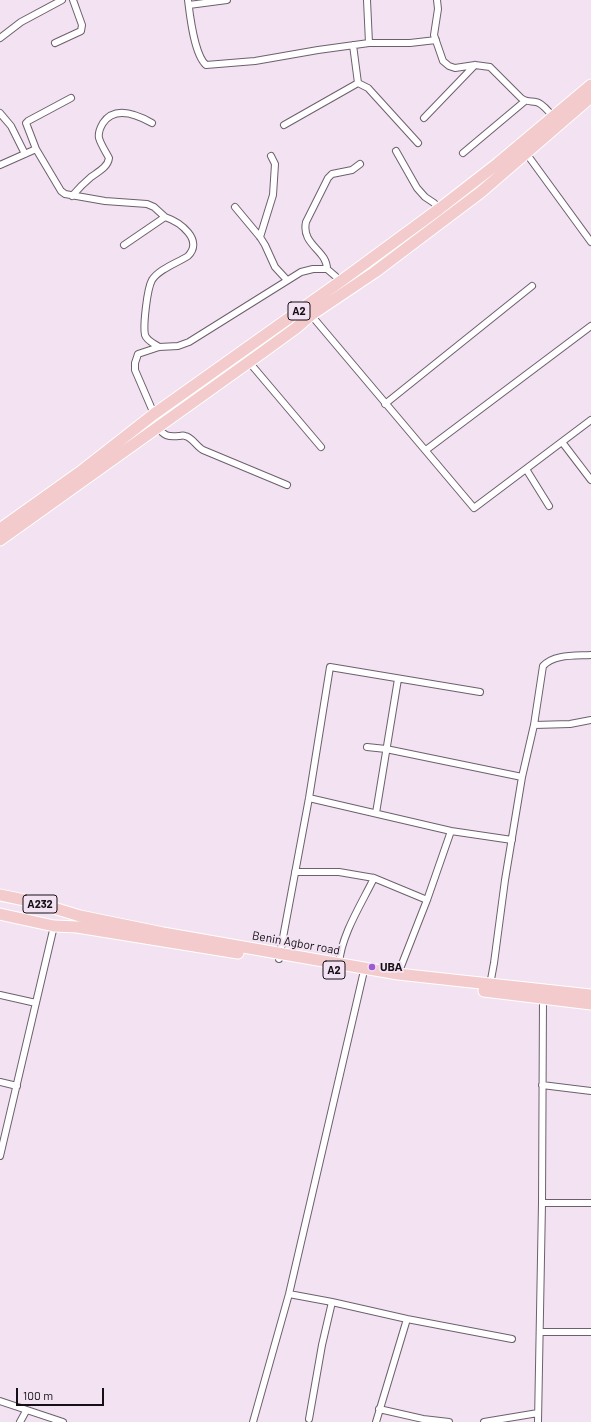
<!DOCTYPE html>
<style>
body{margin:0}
#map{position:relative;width:591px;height:1422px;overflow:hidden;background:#f2e2f2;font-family:Barlow,sans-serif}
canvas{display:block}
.scale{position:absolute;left:16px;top:1388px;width:88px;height:18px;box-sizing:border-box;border:2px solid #140f14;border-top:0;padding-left:5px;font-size:12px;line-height:14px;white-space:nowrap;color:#140f14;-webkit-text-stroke:3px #f2e2f2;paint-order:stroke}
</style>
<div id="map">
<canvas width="591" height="1422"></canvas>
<div class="scale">100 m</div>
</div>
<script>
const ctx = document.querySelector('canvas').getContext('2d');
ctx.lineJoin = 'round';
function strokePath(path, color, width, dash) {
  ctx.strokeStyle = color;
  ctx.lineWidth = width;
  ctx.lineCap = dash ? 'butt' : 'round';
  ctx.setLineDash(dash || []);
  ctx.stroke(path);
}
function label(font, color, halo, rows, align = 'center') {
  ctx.font = font + ' Barlow,sans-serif';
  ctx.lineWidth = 4;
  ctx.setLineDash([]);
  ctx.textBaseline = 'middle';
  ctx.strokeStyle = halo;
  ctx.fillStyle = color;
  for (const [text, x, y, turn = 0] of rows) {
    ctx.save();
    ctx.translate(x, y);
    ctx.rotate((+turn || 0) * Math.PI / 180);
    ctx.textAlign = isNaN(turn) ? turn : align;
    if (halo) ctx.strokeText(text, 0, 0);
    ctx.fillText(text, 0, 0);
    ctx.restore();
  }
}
const street = new Path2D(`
 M188 0C190 16 194 54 206 65L255 61 318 50 369 43H410L436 40
 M367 0 369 43
 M437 0 438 9 434 35 443 61 449 66 455 68 475 65 490 67 521 98C526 102 530 101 536 102 543 103 549 113 554 117
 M189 5 227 0
 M0 38 21 22 62 0
 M55 43 81 31 82 25 73 0
 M358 83 368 88 418 143
 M71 98 28 121 26 123 36 149 61 191 65 194 105 201 147 204 154 207 165 217
 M0 113 11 126 25 154
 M424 118 475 65
 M284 125 358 83 353 45
 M396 151 417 188 425 197 434 203 439 209
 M463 153 525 101
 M526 153 591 242
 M0 165 36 149
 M72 196C78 189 85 182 91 177 98 172 108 167 109 158 106 152 101 145 99 138 98 133 100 128 103 123 115 105 138 115 152 123
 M235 207 260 237 265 245 275 267 287 280
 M260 237 273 195 275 164 271 156
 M124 245 165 217C180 222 204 240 188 256 177 263 159 269 152 280 147 289 143 326 145 335 147 341 155 344 159 347
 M327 269C327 250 301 245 306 222L328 178 332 174 352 170 360 164
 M311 315 474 508 591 420
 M249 362 321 447
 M385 404 532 286
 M154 414 135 370V363L138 354 159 347 178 346 189 342 301 272 313 269H327L341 281
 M157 427C165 436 167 437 179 436 181 436 183 435 185 436 192 437 196 446 203 450L287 485
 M562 442 591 480
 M426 450 591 326
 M526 469 549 506
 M534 725 570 724 591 720
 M367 747 386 749 522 777
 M309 798 451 831 512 840
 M376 813 398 679
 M295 872H339L374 878 427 900
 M279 959 309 798 330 667 480 692
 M339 964C341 935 362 903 374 878
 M398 974 427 900 451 831
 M490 985 494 963 505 880 522 777 534 725 543 666C554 654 575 656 591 655
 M0 995 36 1003
 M0 1082 17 1086
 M542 1085 591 1091
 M0 1156 54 926
 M542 1203H591
 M289 1294 332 1302 407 1319 512 1339
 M540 1332H591
 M0 1401 63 1422
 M379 1409 423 1419 449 1422
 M309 1419 322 1345 332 1302
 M20 1422 26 1411
 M253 1422 289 1294 363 975
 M376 1422 407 1319
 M484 1422 538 1413
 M538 1422 542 1203 543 999`);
const highway = new Path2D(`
 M0 529 80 472 154 414 341 281 439 209 497 164 591 85
 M0 540 263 352 296 328 311 315 375 272 481 192 591 97
 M0 895 34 902 80 916 163 933 398 974 591 995
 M0 914 54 926 77 927 238 953
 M484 991 591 1004`);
strokePath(street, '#6d606d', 8);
strokePath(highway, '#fff', 13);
strokePath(street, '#fff', 6);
strokePath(highway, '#f4cbcc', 11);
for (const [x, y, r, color] of [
 [372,967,4,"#9d5bd1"]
]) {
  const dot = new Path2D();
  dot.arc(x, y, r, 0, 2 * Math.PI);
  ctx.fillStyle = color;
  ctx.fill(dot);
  strokePath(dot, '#f2e2f2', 1.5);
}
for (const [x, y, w] of [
 [299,311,22],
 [40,904,34],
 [334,970,22]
]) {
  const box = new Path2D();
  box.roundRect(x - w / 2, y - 9, w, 18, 3);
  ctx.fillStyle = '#f2e2f2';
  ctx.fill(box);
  strokePath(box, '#140f14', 1);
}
label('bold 11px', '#140f14', null, [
 ["A2",299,311],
 ["A232",40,904],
 ["A2",334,970]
]);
label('12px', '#140f14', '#f2e2f2', [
 ["Benin Agbor road",296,943,10]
]);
label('bold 12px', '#140f14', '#f2e2f2', [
 ["UBA",380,967]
], 'left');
</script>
